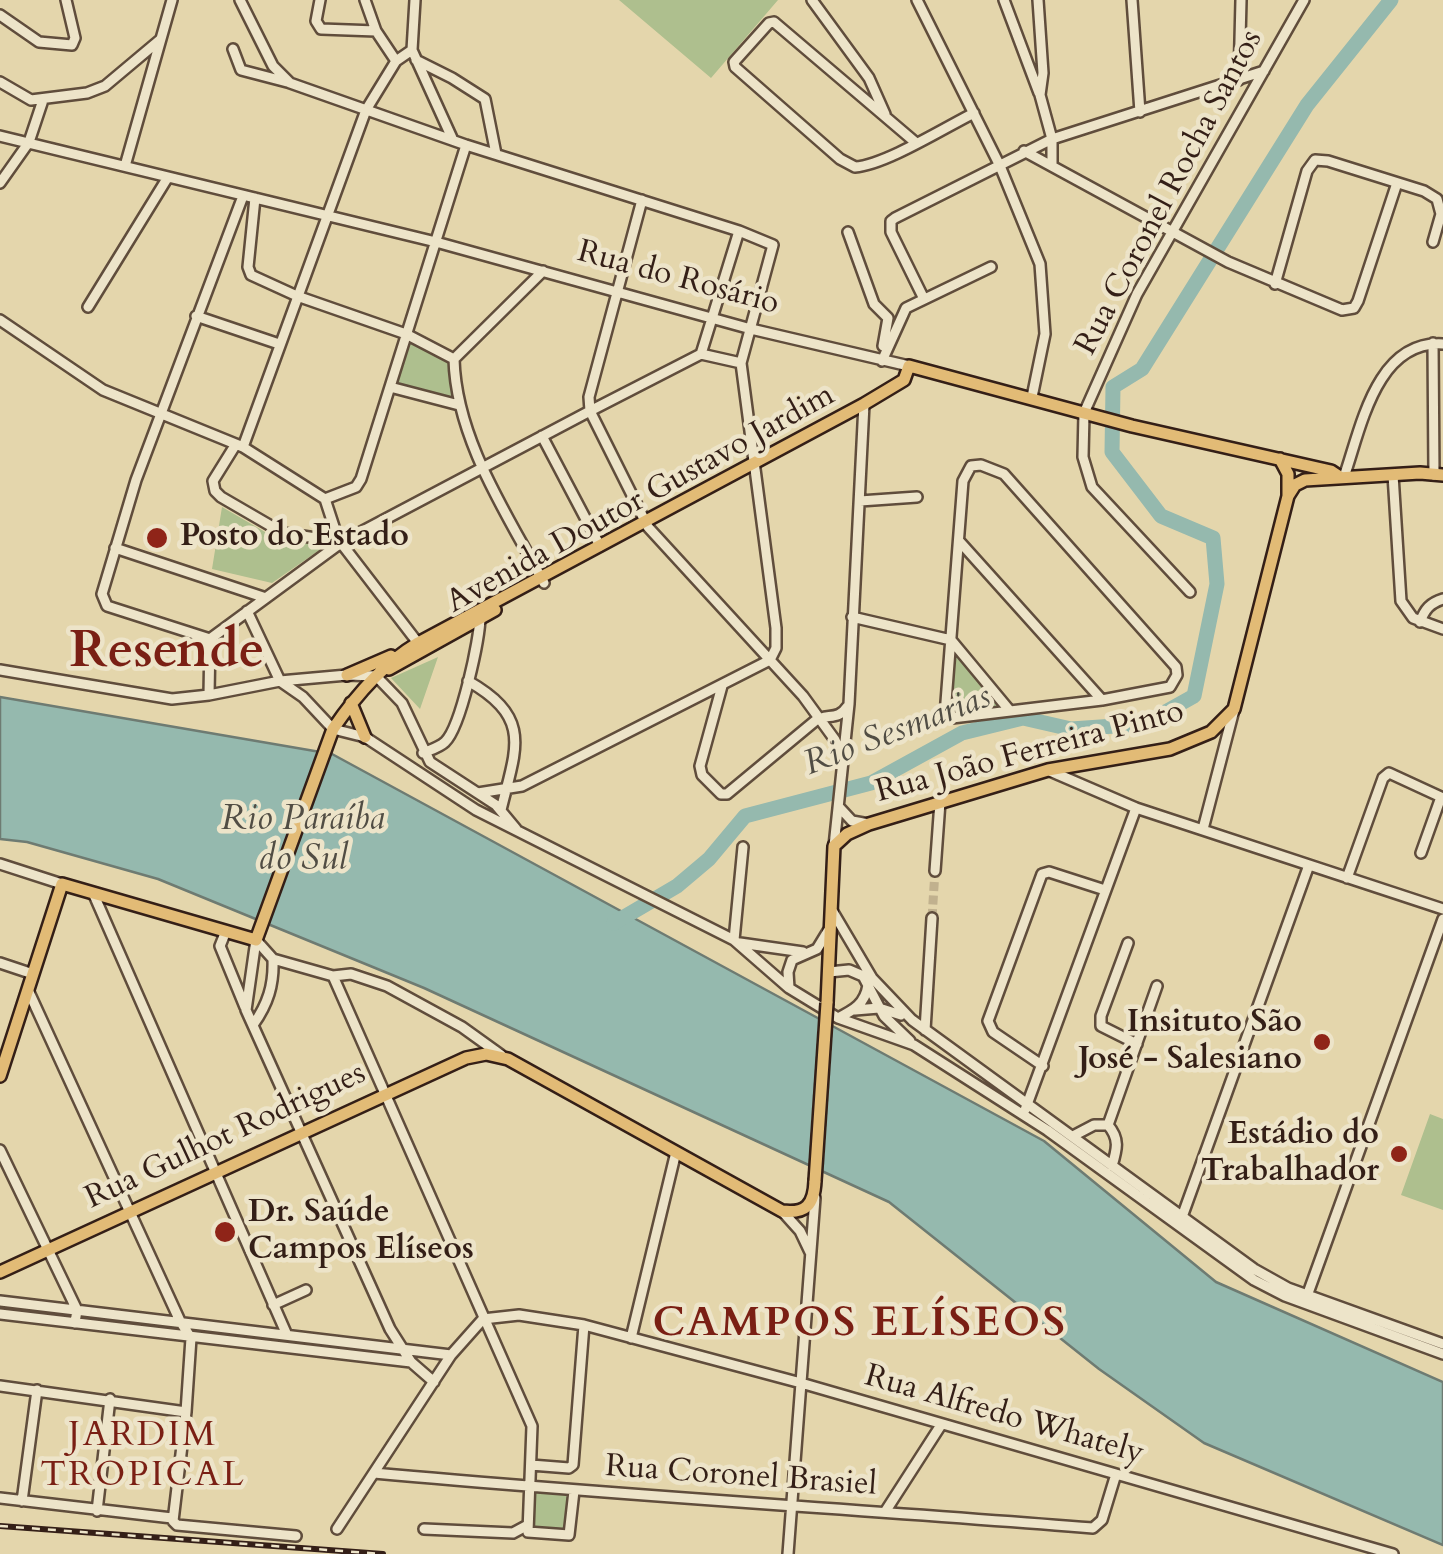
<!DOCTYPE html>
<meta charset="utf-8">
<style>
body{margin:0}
canvas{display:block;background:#e4d6ac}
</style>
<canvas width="1443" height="1554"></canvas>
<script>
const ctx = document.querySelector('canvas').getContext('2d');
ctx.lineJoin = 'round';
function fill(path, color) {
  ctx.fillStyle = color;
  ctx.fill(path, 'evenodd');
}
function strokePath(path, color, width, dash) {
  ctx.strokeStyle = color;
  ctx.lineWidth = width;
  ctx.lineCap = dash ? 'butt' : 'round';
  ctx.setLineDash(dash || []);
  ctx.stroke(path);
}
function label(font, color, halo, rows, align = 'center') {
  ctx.font = font + ' Cardo,serif';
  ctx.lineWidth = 9;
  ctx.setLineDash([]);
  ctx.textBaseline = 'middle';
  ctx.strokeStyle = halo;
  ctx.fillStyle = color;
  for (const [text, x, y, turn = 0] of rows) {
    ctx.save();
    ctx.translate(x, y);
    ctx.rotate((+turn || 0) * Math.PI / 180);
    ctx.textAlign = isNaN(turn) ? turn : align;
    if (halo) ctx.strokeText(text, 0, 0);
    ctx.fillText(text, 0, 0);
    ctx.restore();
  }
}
fill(new Path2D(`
 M619 0H778L711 78Z
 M408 340 450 359 454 401 395 386Z
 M222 507 279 540 316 544 321 549 272 583 212 569Z
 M954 648 1006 710 948 714Z
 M438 657 420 709 391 678Z
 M1430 1114 1443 1119V1210L1401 1195Z
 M531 1490 571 1495 568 1534 529 1530Z`), '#aebf8e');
const water = new Path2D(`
 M0 697 332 754 1044 1141 1216 1282 1443 1382V1545L1204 1443 1099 1369 889 1202 424 988 158 879 27 842 0 839Z`);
fill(water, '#95b9ae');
strokePath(water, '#6e7b72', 2.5);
strokePath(new Path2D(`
 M614 923 677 886 709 859 745 816 871 783 962 733 1023 718 1071 729 1144 724 1194 696 1217 584 1213 538 1161 516 1112 452 1113 387 1142 369 1307 105 1391 0`), '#95b9ae', 15);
strokePath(new Path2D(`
 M932 918 935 871`), '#c1b18e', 9, [9, 4.5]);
const minor = new Path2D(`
 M240 0 273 66 290 83 466 145 739 231 773 245 741 363 776 628V648L770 660 522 786 478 793
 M320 0 316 21 321 29 376 31
 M365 0 376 31 396 61
 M415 0 412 50 452 138
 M812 0 869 78 885 114
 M917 0 1000 166 1040 264 1045 334 1032 397
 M1004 0 1039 93
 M1038 0 1043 73 1040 95 1052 139V166
 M1132 0 1140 112
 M0 15 39 42 72 45 75 38 66 0
 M233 49 241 70 287 82
 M416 60 452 78 485 99 496 154
 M1239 80 1241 0
 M0 82 31 100 87 93 105 86 161 39
 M0 136 436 242 751 329 909 366
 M915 142 774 22 769 23 734 62 735 67 840 159 855 167C885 165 944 128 974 113
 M1024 151 1228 262 1342 310 1354 308 1358 301 1397 183
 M125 166 172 0
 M0 183 29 142 43 100
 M255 198 248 267 251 275 297 296 406 334 454 359
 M642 200 589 397 590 411 648 527 803 696 835 740 844 760
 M848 232 874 304 888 318 883 346
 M1275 284 1307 171 1315 160 1328 161 1424 191 1437 199 1441 214 1433 242
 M924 299 891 232V221L895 218 1052 139 1264 71
 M88 307 168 177
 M196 316 279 344
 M0 320 103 390 243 447 325 499 338 539 418 643
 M1433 343 1434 475
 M701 354 739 231
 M454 359C456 439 507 514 544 583
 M454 359 543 271
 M882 361 906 308 991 267
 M390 387 459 405
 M542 436 600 546
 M236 444 213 481 215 491 221 497 283 533 342 542
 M243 447 366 110 396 61 412 50
 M981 465 1004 474 1176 667 1177 675 1170 687 1102 700 952 718 945 715 963 481 971 466Z
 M1393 475 1401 601 1413 618 1443 629
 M1344 477C1361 428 1376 340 1443 344
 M325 499 356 487 361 479 466 145
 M860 501 917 497
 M960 542 1102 700
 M115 548 266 598
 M1190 592 1092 487 1083 457 1084 413 1137 294 1304 0
 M247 611 280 681
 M852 617 951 640 1010 711
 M1420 622C1425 609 1430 603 1443 599
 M210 639 342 542 590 411 701 354 741 363
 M210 639 107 606 102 594 136 480 243 196
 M0 670 172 699 209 695 280 681 347 675 376 676 402 703 430 762 496 805 516 829
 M280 681 303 697 333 729 365 737 476 810 734 940 789 988 838 1018 914 1045 1047 1130 1254 1280 1285 1296 1443 1354
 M468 681C533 718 516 748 501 810
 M722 686 700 766 702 775 721 794H727L815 721C826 713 838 721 847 707
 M209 695 210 639
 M423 753C430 750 440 747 445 742 461 727 480 638 480 616
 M1050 771 1136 808 1443 909
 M839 807 852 821 869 824
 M1203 829 1234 710
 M834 846 849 704 864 404
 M0 864 62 884
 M935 871 940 802
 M1347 878 1383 778 1389 773 1441 797 1421 853
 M94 895 287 1335
 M833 912 872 978 912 1020 1254 1269 1288 1288 1443 1344
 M226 931 220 946 245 1007
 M256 940 246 1010 390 1329 411 1362
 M734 940 743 847
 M740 943 803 952
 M1128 943 1101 1016V1026L1137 1044
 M273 959 333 976 351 974 387 986 462 1027 501 1055
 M0 963 33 974
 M829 972 849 970 863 976 884 1016 910 1041
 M333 976 532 1426 528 1532 569 1535 574 1491
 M789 988 788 972 792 960 817 949 828 931
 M28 990 180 1321 191 1338 186 1412 173 1521 177 1525 296 1536
 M855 1010 879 1008 901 1015
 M838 1018C854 1010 865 1004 868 985
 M253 1025C268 1004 274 985 273 959L256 940
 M925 1030 932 918
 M1043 1066 993 1032 988 1021 1042 874 1049 872 1105 890
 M1025 1110 1136 808
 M1108 1125 1157 986
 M1073 1136 1094 1125H1108C1120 1139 1117 1149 1112 1166
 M0 1150 77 1310 75 1323
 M782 1211 800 1231 810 1252
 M1182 1217 1309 865
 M1307 1296 1443 919
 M0 1301 451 1355
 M273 1305 306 1290
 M0 1314 411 1362 434 1382
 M483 1319 519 1315 584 1325 801 1383 1393 1554
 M631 1338 676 1152
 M0 1386 186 1412
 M531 1465 569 1468 573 1465 584 1325
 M374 1473C614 1495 853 1509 1093 1528L1102 1520 1116 1474
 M0 1498 172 1518
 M22 1501 37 1390
 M97 1511 110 1399
 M885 1512 941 1425
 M337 1529 451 1355 483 1319
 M424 1529 513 1533 526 1526
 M788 1554 815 1198`);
const major = new Path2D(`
 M1288 496 1295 485 1305 480 1420 473 1443 475
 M389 669 495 610
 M347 675 391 656
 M351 703 365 737
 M827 1003 834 846 847 834 869 824 1048 770 1170 749 1211 732 1234 709 1288 496V474L1280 459
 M0 1076 62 884 256 940 333 729C356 695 383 664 418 643L864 404 904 380 909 366 1132 426 1331 471 1340 477
 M0 1272 466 1058 486 1054 508 1059 782 1211C806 1214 814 1205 815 1181`);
strokePath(minor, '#604d3c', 14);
strokePath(major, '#341f17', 16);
strokePath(minor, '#ede4c9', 9);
strokePath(major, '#e2bb76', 11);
const rail = new Path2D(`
 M0 1526 383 1554`);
strokePath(rail, '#341f17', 6);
strokePath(rail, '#ede4c9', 2.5, [8]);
const majorBridge = new Path2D(`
 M815 1181 827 1003`);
strokePath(majorBridge, '#341f17', 16, []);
strokePath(majorBridge, '#e2bb76', 11);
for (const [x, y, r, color] of [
 [157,538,12,"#8f2418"],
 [1322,1042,10,"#8f2418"],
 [1399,1154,10,"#8f2418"],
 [225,1232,12,"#8f2418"]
]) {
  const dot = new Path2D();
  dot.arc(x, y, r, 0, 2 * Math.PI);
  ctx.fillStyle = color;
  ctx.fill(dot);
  strokePath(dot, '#ede4c9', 4);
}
label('32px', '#341f17', '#ede4c9', [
 ["Rua Coronel Rocha Santos",1170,193,-62],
 ["Rua do Rosário",678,279,15],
 ["Avenida Doutor Gustavo Jardim",641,500,-29],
 ["Rua João Ferreira Pinto",1030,753,-15],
 ["Rua Gulhot Rodrigues",226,1137,-25],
 ["Rua Alfredo Whately",1004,1416,16],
 ["Rua Coronel Brasiel",741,1477,4]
]);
label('bold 32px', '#341f17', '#ede4c9', [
 ["Posto do Estado",180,538],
 ["Insituto São",1302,1024,"right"],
 ["José - Salesiano",1302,1061,"right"],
 ["Estádio do",1379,1136,"right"],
 ["Trabalhador",1379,1173,"right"],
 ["Dr. Saúde",248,1214],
 ["Campos Elíseos",248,1251]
], 'left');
label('italic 35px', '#514d44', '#ede4c9', [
 ["Rio Sesmarias",898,732,-21],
 ["Rio Paraíba",303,821],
 ["do Sul",303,861]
]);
ctx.letterSpacing = '2.5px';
label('35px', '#7a1f14', '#ede4c9', [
 ["JARDIM",143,1437],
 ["TROPICAL",143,1477]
]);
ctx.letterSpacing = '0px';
ctx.letterSpacing = '2.5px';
label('bold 42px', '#7a1f14', '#ede4c9', [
 ["CAMPOS ELÍSEOS",860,1325]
]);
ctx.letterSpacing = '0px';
label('bold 52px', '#7a1f14', '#ede4c9', [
 ["Resende",167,654]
]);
</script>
